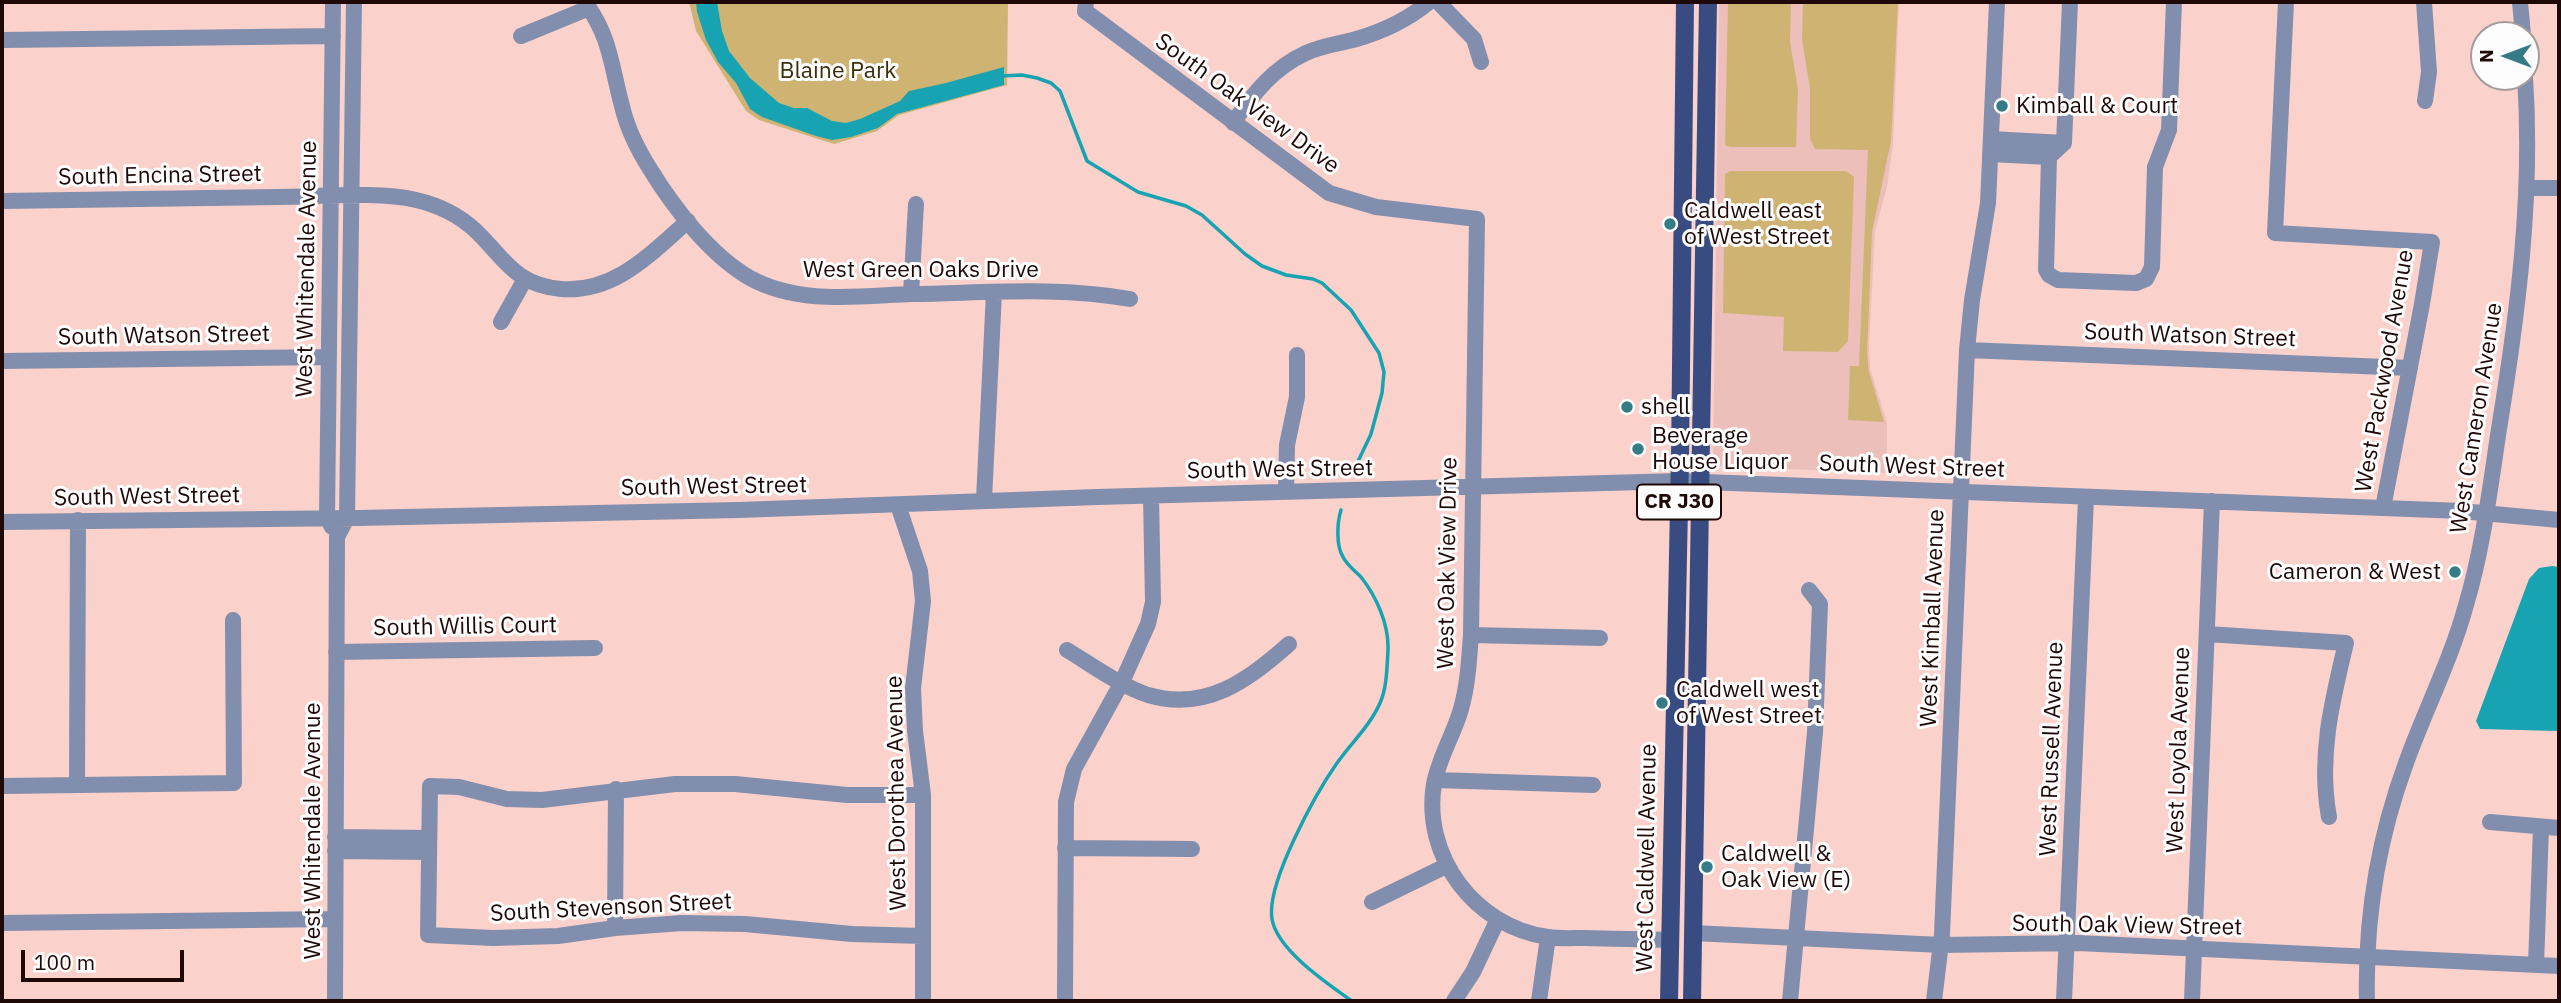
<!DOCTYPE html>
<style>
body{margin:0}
#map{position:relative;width:2561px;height:1003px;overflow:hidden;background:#fbd1cb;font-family:"IBM Plex Sans",sans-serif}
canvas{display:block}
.frame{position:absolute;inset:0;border:4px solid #1f0907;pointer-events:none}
.north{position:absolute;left:2470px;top:21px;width:70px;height:70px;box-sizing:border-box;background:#fdfdfd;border:2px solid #a49b9b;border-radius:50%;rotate:270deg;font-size:19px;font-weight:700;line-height:28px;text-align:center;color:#1f0907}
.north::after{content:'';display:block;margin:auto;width:24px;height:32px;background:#357c86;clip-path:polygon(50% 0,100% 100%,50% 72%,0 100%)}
.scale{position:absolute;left:21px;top:950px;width:163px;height:32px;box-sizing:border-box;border:4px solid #1f0907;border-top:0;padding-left:9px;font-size:21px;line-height:24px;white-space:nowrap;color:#1f0907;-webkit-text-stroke:5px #fdfdfd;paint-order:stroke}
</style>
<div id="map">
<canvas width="2561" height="1003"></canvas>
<div class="frame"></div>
<div class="north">N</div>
<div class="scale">100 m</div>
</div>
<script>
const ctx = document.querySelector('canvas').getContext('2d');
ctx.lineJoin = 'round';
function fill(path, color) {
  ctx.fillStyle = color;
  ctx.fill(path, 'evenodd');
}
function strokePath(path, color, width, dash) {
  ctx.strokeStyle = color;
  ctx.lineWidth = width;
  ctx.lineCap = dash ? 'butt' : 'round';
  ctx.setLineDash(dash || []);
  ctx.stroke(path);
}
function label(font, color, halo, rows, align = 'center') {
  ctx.font = font + ' "IBM Plex Sans",sans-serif';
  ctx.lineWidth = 6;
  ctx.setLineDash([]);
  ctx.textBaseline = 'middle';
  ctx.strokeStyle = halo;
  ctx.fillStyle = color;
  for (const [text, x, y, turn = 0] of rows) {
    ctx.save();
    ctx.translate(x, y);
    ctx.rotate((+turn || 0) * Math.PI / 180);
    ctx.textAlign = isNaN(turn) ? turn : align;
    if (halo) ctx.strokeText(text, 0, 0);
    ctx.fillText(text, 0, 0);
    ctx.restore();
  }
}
fill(new Path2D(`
 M1719 2H1899L1893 144 1887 187 1875 231 1869 345 1870 368 1887 423V473L1713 466Z`), '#ecbfba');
fill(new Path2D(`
 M689 2H1008L1007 85 899 115 877 131 834 144 759 120 746 111 696 31Z
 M1728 2H1791L1790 42 1798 89 1796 147H1730L1725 145Z
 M1803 2H1898L1891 141 1872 232 1867 354 1869 372 1884 422 1848 420 1850 366H1859L1868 150 1815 149 1810 139V89L1802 39Z
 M1730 171H1846L1854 177 1848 341 1838 352 1783 351 1784 317 1723 313 1725 174Z`), '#cfb373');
fill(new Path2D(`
 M696 2H717L722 31 729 51 750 78 779 103 794 108H807L832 121 846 123 860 119 900 101 909 91 946 83 1004 67V85L897 114 878 128 851 137 832 140 816 136 762 117 750 109 736 83 718 62 706 40 697 12Z
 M2552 566 2559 567V731L2480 729 2476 721 2529 579 2539 568Z`), '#17a3b2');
strokePath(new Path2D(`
 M1000 76 1022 75 1037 78 1051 83 1060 91 1087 161 1138 192 1186 206 1202 215 1245 254 1262 266 1286 275 1313 279 1322 283 1351 310 1379 353 1384 372 1382 393 1371 434 1352 474
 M1341 510C1337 523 1336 546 1343 557 1347 565 1355 571 1361 577 1376 596 1389 624 1388 650 1387 666 1387 688 1380 703 1370 726 1351 743 1337 763 1316 793 1266 883 1272 919 1277 950 1328 984 1352 1001`), '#17a3b2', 3.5);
strokePath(new Path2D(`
 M585 2C611 38 611 66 622 106 627 128 638 150 650 169 674 208 710 255 750 278 799 305 858 296 912 294 985 293 1058 286 1130 299
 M1086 2 1085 11 1329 193 1376 207 1477 219 1471 635C1469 660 1468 684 1461 709 1454 734 1439 757 1434 784 1422 856 1475 927 1548 937 1560 939 1573 938 1585 938 1613 939 1642 939 1670 940
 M1438 2 1474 39 1481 62
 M2070 2 2064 143 2049 157 2046 270 2049 275 2058 280 2136 283 2146 279 2152 267 2155 167 2169 130 2174 2
 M2286 2 2275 233 2432 242 2422 304 2383 508
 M2424 2 2429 72 2425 101
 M2520 2 2523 35
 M521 36 589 8
 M2 40 333 36
 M1233 123C1253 94 1273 68 1306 53 1321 46 1337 44 1353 40 1382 32 1406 21 1429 2
 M1991 139 2064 143
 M1990 154 2049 157
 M2527 188H2559
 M2 201C94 200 186 199 278 197 318 197 378 191 416 200 438 205 460 216 476 231 505 259 515 285 561 289 615 293 650 254 688 221
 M911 294 916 204
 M501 322 525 279
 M1967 350 2410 368
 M2 361 328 357
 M1286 492 1287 445 1297 397V355
 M984 500 994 292
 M898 505 920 571 923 601 913 688 915 731 923 795V1001
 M2 522 357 518 739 510 1097 497 1679 481 2461 511 2559 520
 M332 527 327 518 333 2
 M2207 634 2346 643C2332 701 2318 757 2329 817
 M1471 635 1600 638
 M1067 650C1092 665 1120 686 1148 695 1206 712 1249 680 1289 644
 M336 652 595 648
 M1435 780 1593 785
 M77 785 78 520
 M2 786 234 783 233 620
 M2490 822 2559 828
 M335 837 429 838
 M1065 848 1192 849
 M335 851 429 852
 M1372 902 1446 866
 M2 923 334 919
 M615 928 616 789
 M1693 933 1941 945 2078 943 2559 966
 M923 936 852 934 745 924 682 923 615 928 558 936 493 938 428 935 430 786 459 787 507 799 542 800 675 784H735L847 795H923
 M2536 965 2541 827
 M335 1001 337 537 347 518 354 2
 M1065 1001 1066 802 1074 769 1122 682 1148 624 1153 602 1151 496
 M1454 1001 1473 972 1498 919
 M1539 1001 1548 937
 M1790 1001 1815 732 1820 604 1809 590
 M1934 1001 1942 934 1967 350 1972 300 1988 203 1997 2
 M2064 1001 2086 498
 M2192 1001 2212 501
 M2367 1001C2365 920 2378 839 2406 763 2425 710 2451 660 2466 605 2483 548 2490 488 2499 429 2518 312 2533 196 2525 77`), '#818ead', 16);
strokePath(new Path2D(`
 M1669 1001 1680 457 1685 2
 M1692 1001 1708 2`), '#384c82', 18);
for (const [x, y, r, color] of [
 [2002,106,7,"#357c86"],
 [1670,224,7,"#357c86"],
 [1627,407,7,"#357c86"],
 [1638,449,7,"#357c86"],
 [2455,572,7,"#357c86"],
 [1662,703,7,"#357c86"],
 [1707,867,7,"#357c86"]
]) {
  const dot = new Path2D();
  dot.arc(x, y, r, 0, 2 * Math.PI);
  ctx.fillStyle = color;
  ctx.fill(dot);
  strokePath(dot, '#fdfdfd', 2.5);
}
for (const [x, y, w] of [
 [1679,502,84]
]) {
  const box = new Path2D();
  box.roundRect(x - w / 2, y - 17.5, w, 35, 5);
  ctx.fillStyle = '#fdfdfd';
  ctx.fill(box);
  strokePath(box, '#1f0907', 2);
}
label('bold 21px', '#1f0907', null, [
 ["CR J30",1679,502]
]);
label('23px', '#3c2e09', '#fdfdfd', [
 ["Blaine Park",838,71]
]);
label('23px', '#1f0907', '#fdfdfd', [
 ["South Oak View Drive",1247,104,36],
 ["South Encina Street",160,176,-1],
 ["West Whitendale Avenue",307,269,-89],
 ["West Green Oaks Drive",921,270],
 ["South Watson Street",164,336,-1],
 ["South Watson Street",2190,336,2],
 ["West Packwood Avenue",2385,371,-80],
 ["West Cameron Avenue",2477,418,-81],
 ["South West Street",1912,467,2],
 ["South West Street",1280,470,-1],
 ["South West Street",714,487,-1],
 ["South West Street",147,497,-1],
 ["West Oak View Drive",1448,563,-89],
 ["West Kimball Avenue",1933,618,-88],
 ["South Willis Court",465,627,-1],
 ["West Russell Avenue",2052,749,-88],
 ["West Loyola Avenue",2179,750,-88],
 ["West Dorothea Avenue",897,793,-91],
 ["West Whitendale Avenue",313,831,-90],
 ["West Caldwell Avenue",1647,858,-89],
 ["South Stevenson Street",611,908,-3],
 ["South Oak View Street",2127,926,1]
]);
label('23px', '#1f0907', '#fdfdfd', [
 ["Kimball & Court",2016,106],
 ["Caldwell east",1684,211],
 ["of West Street",1684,237],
 ["shell",1641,407],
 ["Beverage",1652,436],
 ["House Liquor",1652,462],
 ["Cameron & West",2441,572,"right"],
 ["Caldwell west",1676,690],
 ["of West Street",1676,716],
 ["Caldwell &",1721,854],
 ["Oak View (E)",1721,880]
], 'left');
</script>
